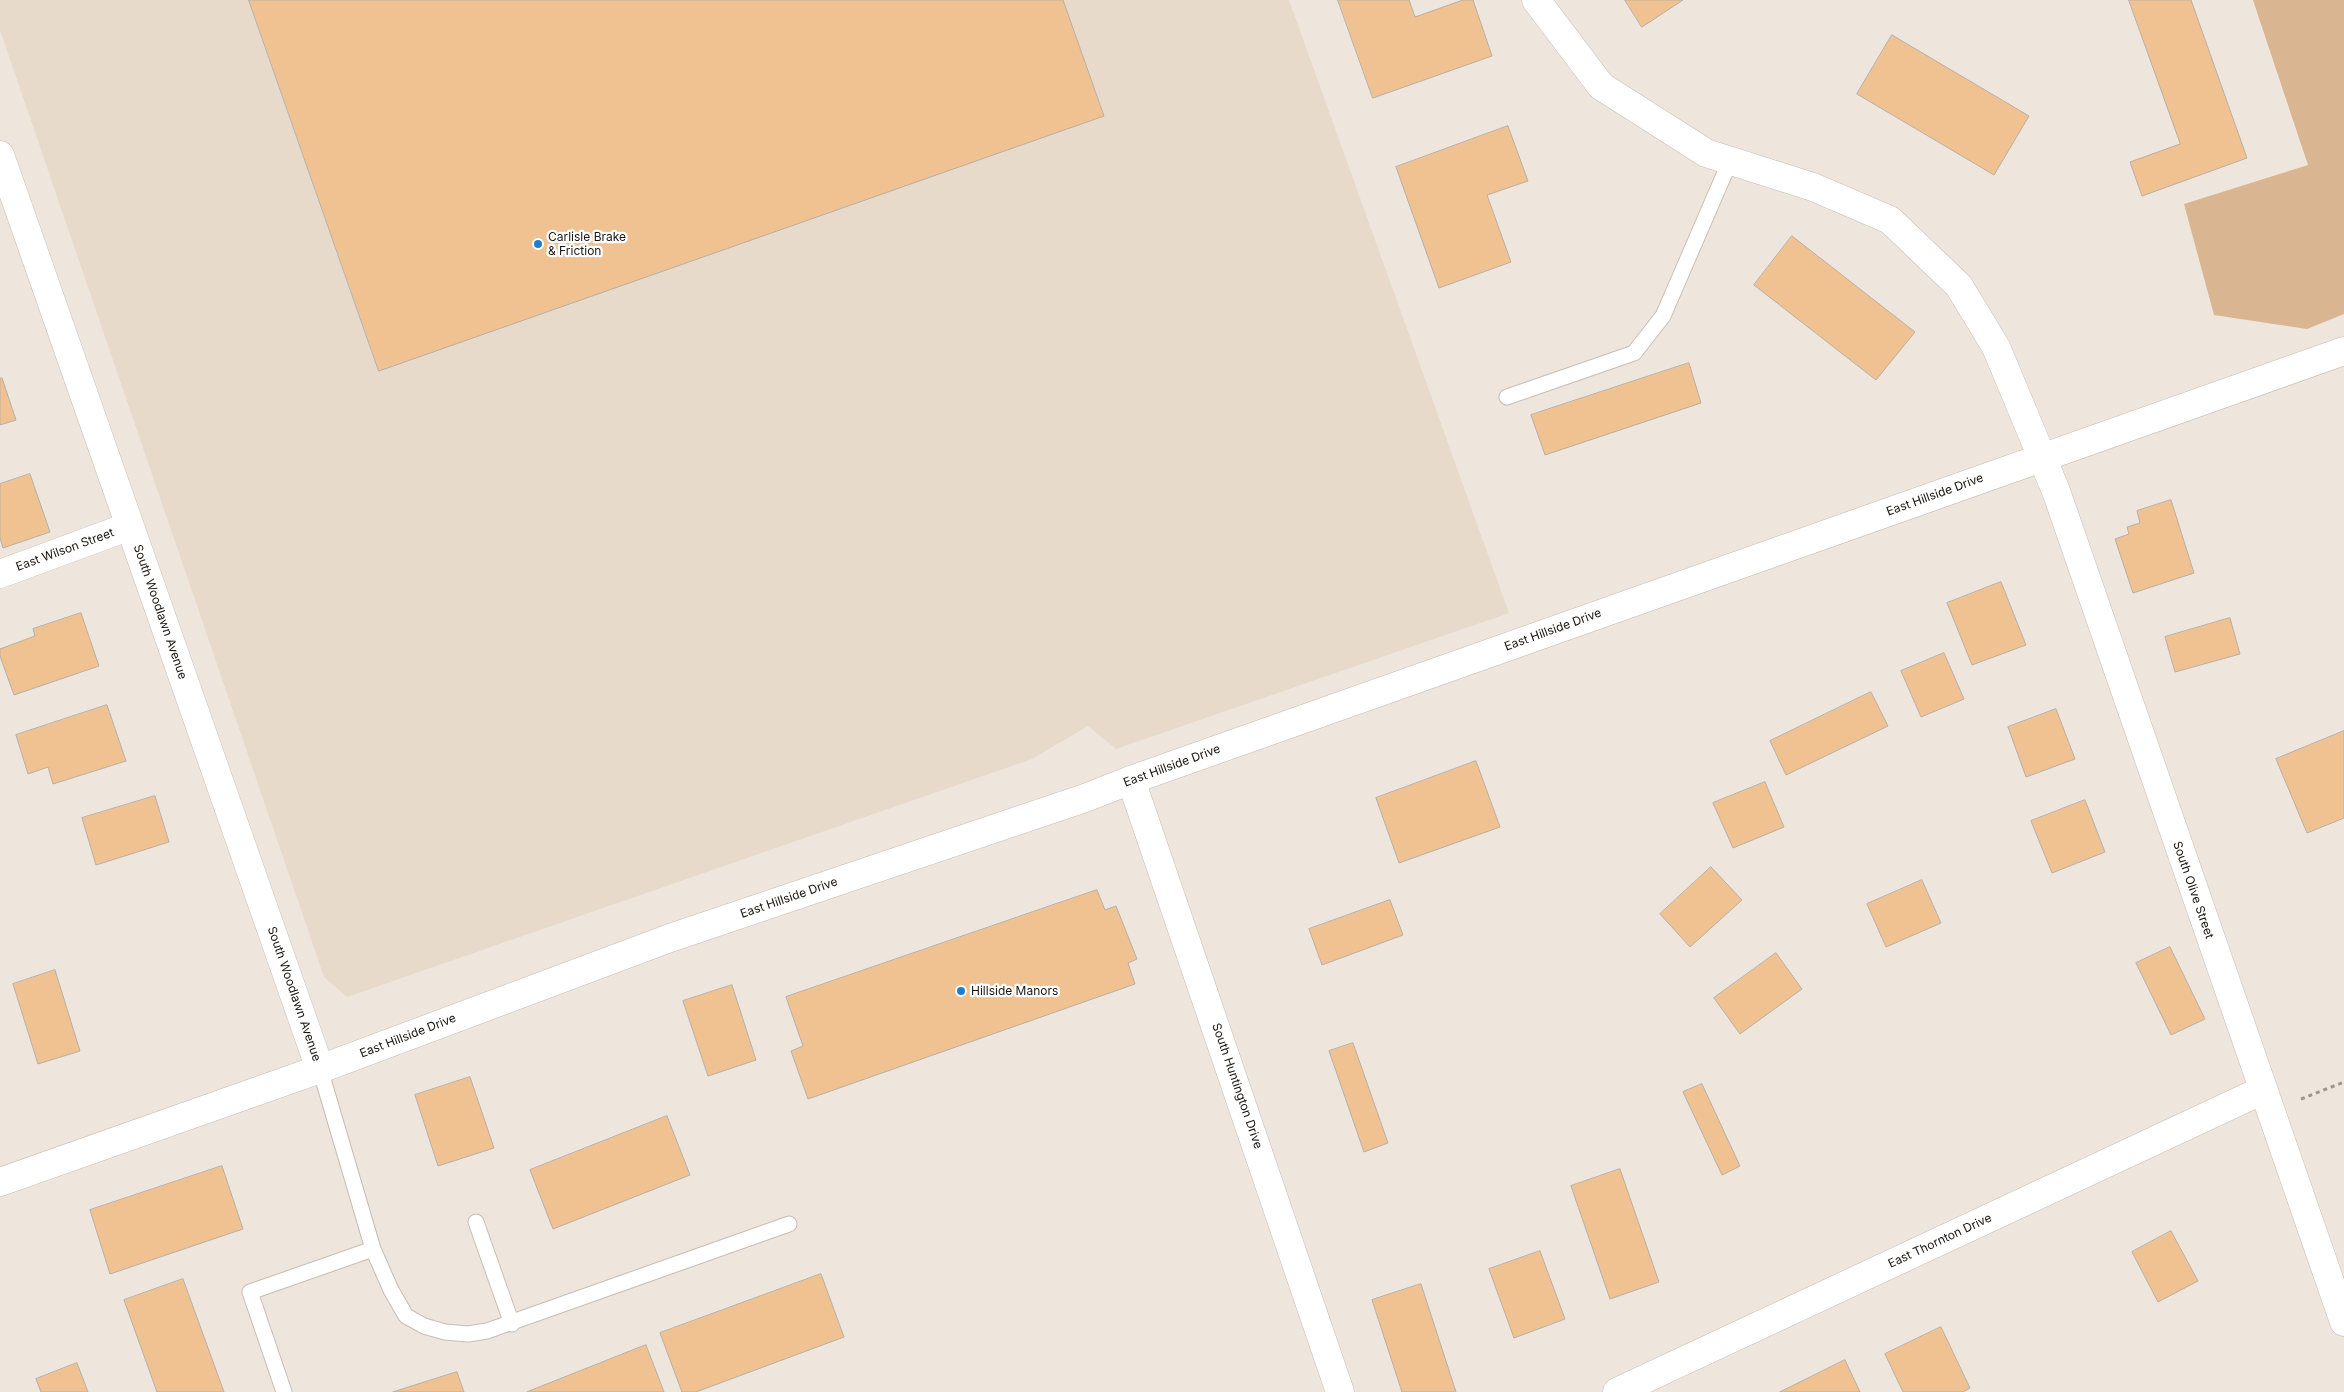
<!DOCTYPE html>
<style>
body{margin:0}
canvas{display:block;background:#eee5dc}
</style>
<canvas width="2344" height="1392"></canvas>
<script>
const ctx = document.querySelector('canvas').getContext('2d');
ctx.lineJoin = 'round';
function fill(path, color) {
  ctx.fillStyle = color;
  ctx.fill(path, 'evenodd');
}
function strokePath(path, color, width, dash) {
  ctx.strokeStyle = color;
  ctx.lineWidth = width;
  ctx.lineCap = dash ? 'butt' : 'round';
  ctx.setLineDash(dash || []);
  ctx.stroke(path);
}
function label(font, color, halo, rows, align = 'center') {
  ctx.font = font + ' Inter,sans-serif';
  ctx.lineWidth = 4.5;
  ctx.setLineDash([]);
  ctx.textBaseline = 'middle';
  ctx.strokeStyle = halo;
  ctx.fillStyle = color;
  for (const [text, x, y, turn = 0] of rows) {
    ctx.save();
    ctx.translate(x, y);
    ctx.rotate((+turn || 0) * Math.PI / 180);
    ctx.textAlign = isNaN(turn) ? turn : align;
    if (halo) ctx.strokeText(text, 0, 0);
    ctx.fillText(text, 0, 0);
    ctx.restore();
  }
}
fill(new Path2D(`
 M0 0H1289L1509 613 1116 749 1088 726 1032 759 347 997 324 977 0 30Z`), '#e8dacb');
fill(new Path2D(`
 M2253 0H2344V314L2307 329 2214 315 2184 204 2308 165Z`), '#d9b691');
const building = new Path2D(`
 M249 0H1063L1104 116 379 371Z
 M1338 0H1409L1415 17 1463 0H1473L1492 56 1373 98Z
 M1625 0H1683L1642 27Z
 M2129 0H2191L2247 158 2142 196 2130 162 2180 144Z
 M1892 35 2029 116 1994 175 1857 94Z
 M1508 126 1528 181 1487 195 1511 262 1439 288 1396 167Z
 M1792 236 1915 332 1876 380 1754 285Z
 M1689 363 1701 403 1545 455 1531 415Z
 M2 378 16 420 0 425V379Z
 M30 474 50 532 3 548 0 538V484Z
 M2171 500 2194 573 2133 593 2115 539 2129 534 2127 527 2140 523 2137 511Z
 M2001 582 2026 645 1972 665 1947 603Z
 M81 613 99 666 14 695 0 656V649L35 636 33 629Z
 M2230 618 2240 654 2175 672 2165 637Z
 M1944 653 1964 699 1921 717 1901 671Z
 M1871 692 1888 726 1786 775 1770 741Z
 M107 705 126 761 53 784 48 767 28 774 16 735Z
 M2056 709 2075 759 2026 777 2008 727Z
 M2344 731V818L2307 833 2276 759Z
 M1476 761 1500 827 1399 863 1376 798Z
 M1765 782 1784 827 1733 848 1713 803Z
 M155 796 169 842 96 865 82 818Z
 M2085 800 2105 852 2052 873 2031 821Z
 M1711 867 1742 900 1690 947 1660 914Z
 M1922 880 1941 923 1886 947 1867 904Z
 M1097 890 1105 910 1116 906 1137 959 1128 963 1135 984 808 1099 791 1051 803 1046 786 997Z
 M1390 900 1403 935 1322 965 1309 929Z
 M2170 947 2205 1019 2171 1035 2136 963Z
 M1776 953 1802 989 1740 1034 1714 998Z
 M55 970 80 1051 38 1064 13 984Z
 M732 985 756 1060 708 1076 683 1001Z
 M1353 1043 1388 1143 1364 1152 1329 1051Z
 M470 1077 494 1148 438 1166 415 1095Z
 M1702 1084 1740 1166 1722 1175 1683 1092Z
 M667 1116 690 1175 553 1229 530 1170Z
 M222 1166 243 1229 110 1274 90 1210Z
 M1620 1169 1659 1282 1610 1299 1571 1186Z
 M2171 1231 2198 1281 2158 1302 2132 1252Z
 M1540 1251 1565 1319 1514 1338 1489 1269Z
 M821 1274 844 1337 696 1392H682L660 1333Z
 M183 1279 224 1392H157L124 1300Z
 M1421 1284 1456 1392H1402L1372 1300Z
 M1941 1327 1970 1388 1963 1392H1903L1885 1354Z
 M646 1345 664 1392H527Z
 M1845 1360 1860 1392H1780Z
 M77 1363 88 1392H41L36 1379Z
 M457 1372 464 1392H393Z`);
fill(building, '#f1c291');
strokePath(building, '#b7afa6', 1);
const service = new Path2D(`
 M1507 397 1634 353 1663 316 1730 161
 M320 1069 373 1249 391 1290 406 1316 424 1326 445 1332 468 1334 487 1331 789 1224
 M476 1222 512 1324
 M284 1392 250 1292 373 1249`);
const minor = new Path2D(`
 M1536 0 1601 86 1706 153 1813 187 1890 220 1959 286 1996 347 2056 491 2344 1322
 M0 155 320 1069
 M0 574 130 526
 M1131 780 1340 1392
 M1617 1392 2263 1090`);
const secondary = new Path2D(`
 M0 1182 320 1069 670 938 1085 798 1131 780 2344 351`);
strokePath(service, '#c6beb5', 17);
strokePath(minor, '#c6beb5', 29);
strokePath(secondary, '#c6beb5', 29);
strokePath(new Path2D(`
 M2301 1099 2344 1082`), '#9d968f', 3, [4, 4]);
strokePath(service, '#fff', 15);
strokePath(minor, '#fff', 28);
strokePath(secondary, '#fff', 28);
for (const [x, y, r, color] of [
 [538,244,5,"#1e80cc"],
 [961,991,5,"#1e80cc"]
]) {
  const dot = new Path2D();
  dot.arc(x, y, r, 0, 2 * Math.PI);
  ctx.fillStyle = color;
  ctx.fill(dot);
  strokePath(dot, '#fff', 2);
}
label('12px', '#181512', '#fff', [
 ["Carlisle Brake",548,237],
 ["& Friction",548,251],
 ["Hillside Manors",971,991]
], 'left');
label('12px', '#181512', '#fff', [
 ["East Hillside Drive",1935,495,-20],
 ["East Wilson Street",65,550,-20],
 ["South Woodlawn Avenue",160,612,71],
 ["East Hillside Drive",1553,630,-20],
 ["East Hillside Drive",1172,766,-20],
 ["South Olive Street",2193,890,71],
 ["East Hillside Drive",789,898,-19],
 ["South Woodlawn Avenue",294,994,71],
 ["East Hillside Drive",408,1036,-21],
 ["South Huntington Drive",1237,1086,71],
 ["East Thornton Drive",1940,1241,-25]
]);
</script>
